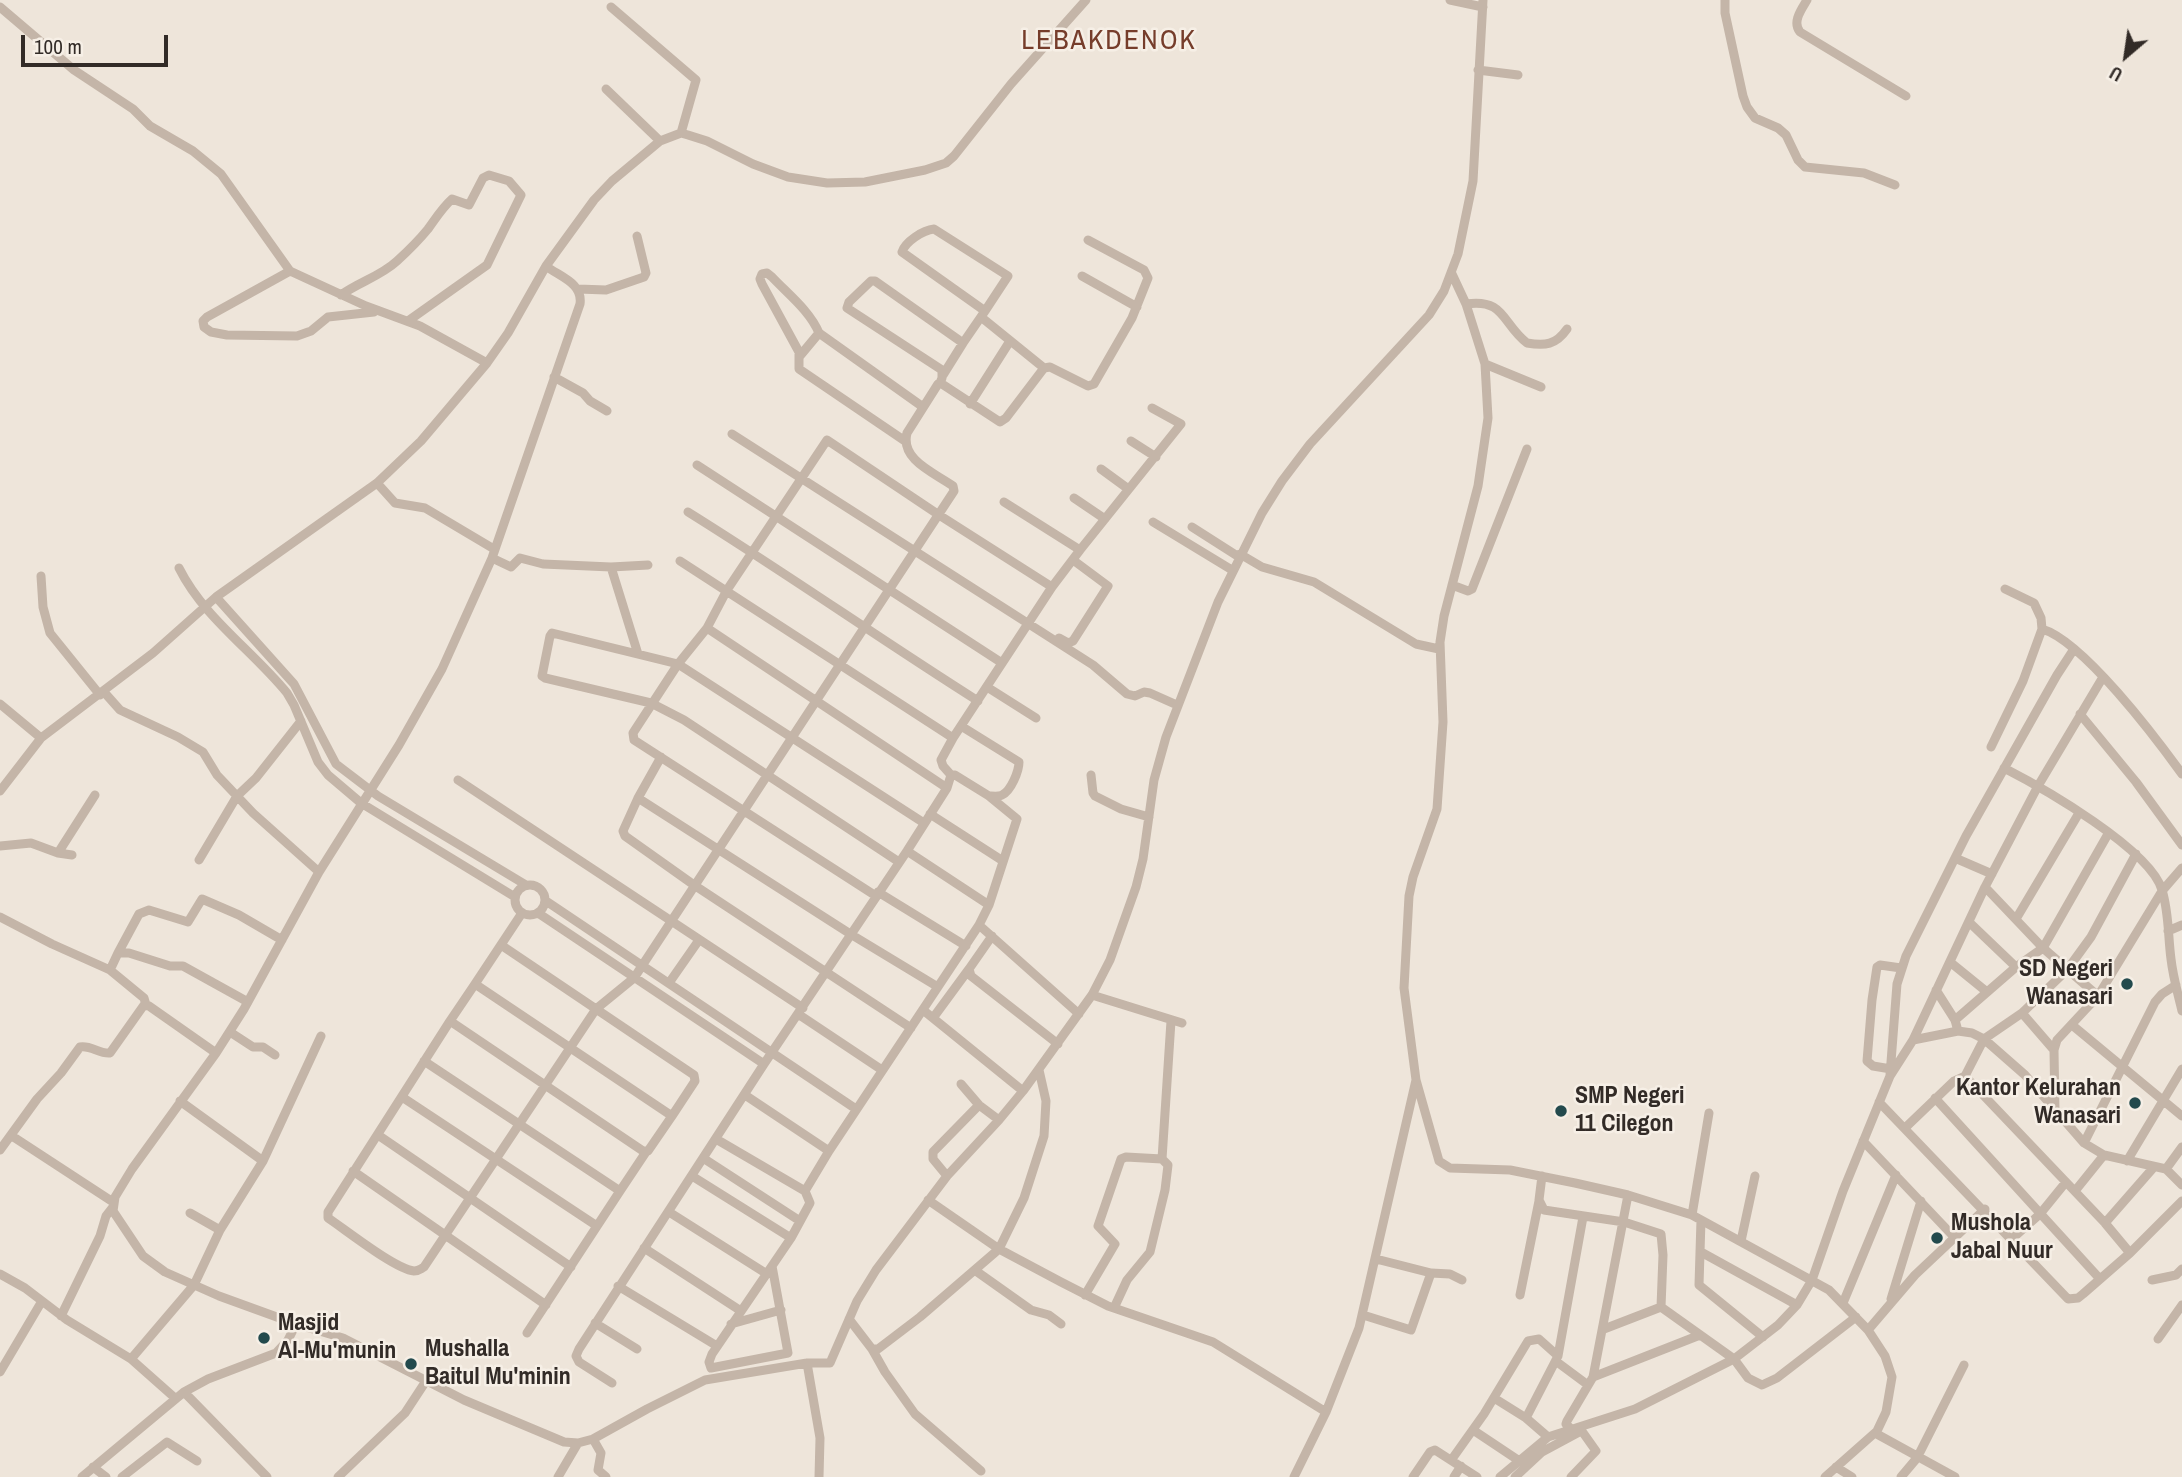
<!DOCTYPE html>
<style>
body{margin:0}
#map{position:relative;width:2182px;height:1477px;overflow:hidden;background:#eee5da;font-family:"Archivo Narrow",sans-serif}
canvas{display:block}
.north{position:absolute;left:2091px;top:21px;width:70px;height:70px;-webkit-text-stroke:5px #f6efe6;paint-order:stroke;rotate:209deg;font-size:19px;font-weight:700;line-height:28px;text-align:center;color:#322b27}
.north::after{content:'';display:block;margin:auto;width:24px;height:32px;background:#322b27;clip-path:polygon(50% 0,100% 100%,50% 72%,0 100%)}
.scale{position:absolute;left:21px;top:35px;width:147px;height:32px;box-sizing:border-box;border:4px solid #322b27;border-top:0;padding-left:9px;font-size:21px;line-height:24px;white-space:nowrap;color:#322b27;-webkit-text-stroke:5px #f6efe6;paint-order:stroke}
</style>
<div id="map">
<canvas width="2182" height="1477"></canvas>
<div class="north">U</div>
<div class="scale">100 m</div>
</div>
<script>
const ctx = document.querySelector('canvas').getContext('2d');
ctx.lineJoin = 'round';
function strokePath(path, color, width, dash) {
  ctx.strokeStyle = color;
  ctx.lineWidth = width;
  ctx.lineCap = dash ? 'butt' : 'round';
  ctx.setLineDash(dash || []);
  ctx.stroke(path);
}
function label(font, color, halo, rows, align = 'center') {
  ctx.font = font + ' "Archivo Narrow",sans-serif';
  ctx.lineWidth = 5;
  ctx.setLineDash([]);
  ctx.textBaseline = 'middle';
  ctx.strokeStyle = halo;
  ctx.fillStyle = color;
  for (const [text, x, y, turn = 0] of rows) {
    ctx.save();
    ctx.translate(x, y);
    ctx.rotate((+turn || 0) * Math.PI / 180);
    ctx.textAlign = isNaN(turn) ? turn : align;
    if (halo) ctx.strokeText(text, 0, 0);
    ctx.fillText(text, 0, 0);
    ctx.restore();
  }
}
strokePath(new Path2D(`
 M1450 0 1483 7
 M1725 0V13L1743 96 1747 107 1755 118 1778 128 1786 135 1798 160 1805 167 1864 173 1895 185
 M1807 0C1801 10 1792 22 1800 32L1906 96
 M0 7 74 70 133 109 150 126 193 151 221 174 290 271 366 306 420 326 487 363
 M611 7 696 80 681 133
 M1478 70 1518 75
 M606 89 660 141
 M546 266C560 277 583 283 580 304L492 558 442 669 399 745 319 872 244 1009 216 1053 132 1169 115 1197 113 1211 143 1256 165 1272 219 1296 296 1324 343 1338 464 1400 564 1442 578 1443 593 1439 647 1409 705 1380 807 1363H830L857 1301 876 1270 947 1176 999 1120 1023 1091 1092 995 1110 960 1136 887 1143 859 1154 780 1166 737 1218 602 1262 513 1282 481 1310 444 1429 315 1444 291 1458 254 1473 181 1483 0
 M290 271 207 317 203 321 204 327 211 332 227 335 297 336 311 331 328 317 374 312
 M1082 276 1137 307
 M578 289 606 290 644 277 646 273 637 236
 M341 295C359 282 381 276 397 261 408 251 419 240 428 229 436 218 442 208 452 199L469 205 483 178 489 175 509 181 521 195 487 265 408 321
 M1466 304C1505 298 1502 324 1527 343 1545 346 1556 345 1567 329
 M981 317 1044 368
 M963 343 985 311 902 252C905 242 923 230 934 229L1008 276 985 311
 M799 357 819 333
 M1485 364 1541 387
 M554 377 583 393 590 401 607 411
 M940 383 942 378V370L847 308 849 302 871 281H875L963 343 943 375
 M970 404 1010 341
 M732 434 1093 665 1127 694 1135 696 1144 692 1150 693 1177 705
 M905 441 799 369V352L762 284 760 279 762 274 767 273 772 277C788 294 810 311 819 333L923 407
 M1131 441 1156 457
 M697 465 1002 663
 M1101 469 1127 488
 M377 483 395 503 425 508 494 549
 M1074 498 1105 519
 M688 512C786 573 880 639 978 701
 M1153 522 1232 570
 M1192 527 1239 557
 M1080 550 1181 424 1152 408
 M1240 554 1262 567 1314 582 1416 644 1439 649
 M492 558 511 567 520 558 543 564 611 567 638 654
 M680 561 953 738
 M611 567 648 565
 M179 568C204 618 252 650 287 693L294 705 318 762 328 775 361 803 515 897
 M41 576 43 607 50 633 100 695
 M1452 585 1468 591 1472 589 1527 449
 M216 597 294 684 336 764 378 796 526 885
 M707 628 947 788
 M2042 629C2083 641 2156 738 2182 774
 M1059 638 1068 643 1073 641 1108 586 1073 560
 M987 687 1036 718
 M104 692 120 710 178 737 203 752 217 775 253 813 319 872
 M0 704 41 738
 M2080 714 2136 782 2182 845
 M961 726 1019 762C1019 771 1011 791 1002 795 999 797 991 796 989 796
 M1991 747 2023 681 2042 629 2041 618 2034 603 2005 589
 M661 757 638 798 852 935 938 987
 M2004 768C2043 788 2150 849 2162 890 2169 912 2168 937 2171 959 2173 977 2178 994 2182 1011
 M951 775 943 766 941 760 953 738 1052 587 1080 550 1004 502
 M1091 775 1093 793 1095 796 1121 809 1149 817
 M458 780 803 1008
 M0 791 41 738 153 653 216 597 377 483 421 441 487 363 508 333 546 266 594 200 612 181 660 141 681 133 688 135 707 141 753 164 788 177 827 183 865 182 925 170 946 163 954 156 1011 84 1086 0
 M638 798 623 831 625 836 694 885 911 1028
 M930 814 1003 861
 M0 846 31 843 58 853 72 855
 M907 851 989 905
 M58 853 95 795
 M1955 858 1992 874
 M199 860 237 796 256 778 301 721
 M899 862 684 720 651 703 545 678 542 676 550 636 552 633 678 664 924 823
 M515 900a15 15 0 1 1 30 0a15 15 0 1 1-30 0Z
 M1985 887 2043 948 2098 996
 M878 892 966 946
 M876 896 634 740 633 733 678 664 707 628 727 590 827 440 939 515 1052 587
 M546 901 856 1109
 M538 913 764 1064
 M0 917 52 944 110 970 144 998 146 1005
 M2016 919 2079 813
 M1970 923 2016 967
 M979 925 1079 1014
 M2168 931 2182 925
 M992 936 969 969 971 976 1058 1044
 M501 945 694 1075 695 1081 672 1116 475 984 522 913
 M118 953 139 914 149 910 188 922 202 899 239 915 282 940
 M1950 962 1987 992
 M110 970 118 953H129L170 966H183L248 1002
 M669 983 699 940
 M475 984 450 1021 643 1151H648L672 1116
 M1936 990 1955 1020
 M1092 995 1182 1023
 M923 1010 1023 1091
 M2022 1013 2054 1050
 M798 1014 882 1070
 M933 1018 969 969
 M450 1021 328 1212V1218C346 1230 395 1269 414 1271 419 1271 419 1270 424 1267L596 1009 634 978 954 491 953 486C935 473 900 460 907 433L938 384H942L1000 422 1006 418 1044 368 1050 367 1088 386 1094 384 1132 318 1148 278 1144 270 1088 240
 M2072 1025 2182 1116
 M1958 1031 1955 1020 2016 967 2043 948 2108 834
 M230 1032 253 1047H263L275 1055
 M1913 1040 1958 1031 1972 1033 1984 1039 2025 1075 2084 1143 2104 1155 2166 1169 2182 1185
 M424 1061 620 1191 527 1333
 M1891 1069 1873 1066 1867 1061 1872 1000 1877 967 1880 965 1901 968
 M1890 1075 1897 984 1906 956 1966 836 2057 675 2074 649
 M1965 1076 2105 1223 2130 1253
 M1416 1080 1439 1161 1450 1168 1510 1170 1575 1183 1628 1195 1692 1215 1829 1290 1868 1330 1885 1356 1892 1377 1886 1412 1877 1431 1825 1477
 M961 1084 979 1105 999 1120
 M745 1095 829 1151
 M402 1097 597 1226
 M1935 1098 2100 1279
 M180 1101 263 1161 321 1036
 M1879 1102 2068 1299 2078 1298 2083 1294 2130 1253 2182 1201
 M2055 1112 2054 1050 2057 1040 2098 996 2162 891 2182 868
 M1906 1127 1954 1081 1965 1076 1984 1039 2022 1013 2067 970 2091 937 2136 854
 M378 1135 571 1267
 M12 1136 113 1202
 M716 1139 805 1191 810 1203 791 1238 712 1354 709 1362 711 1368 788 1353 772 1266
 M1863 1141 1955 1238
 M2084 1143 2155 1002 2162 994 2176 985
 M0 1150 37 1099 61 1073 80 1047C91 1045 99 1054 110 1053L144 1005 149 1006 216 1053
 M703 1158 800 1221
 M2127 1161 2182 1069
 M2166 1169 2182 1147
 M353 1171 546 1305
 M692 1176 791 1238
 M947 1176 933 1159V1152L979 1105
 M1542 1176 1539 1200 1544 1210 1624 1222 1661 1234 1663 1255 1661 1307
 M620 1191 646 1152
 M2075 1191 2104 1155
 M928 1200 999 1249 1061 1282 1108 1306 1213 1342 1326 1412
 M669 1212 767 1274
 M190 1213 220 1230
 M1692 1215 1709 1113
 M1701 1220 1699 1285 1763 1337
 M2105 1223 2154 1167
 M2013 1238 2040 1214 2066 1182
 M1741 1241 1755 1176
 M644 1248 741 1311
 M1701 1252 1797 1305
 M1376 1259 1431 1273
 M976 1271 1031 1310 1049 1315 1061 1324
 M0 1274 25 1288 67 1320 131 1359 175 1398
 M2152 1280 2176 1275 2182 1269
 M618 1286 717 1346
 M1085 1295 1115 1244 1098 1226 1121 1159 1126 1157 1162 1159
 M1520 1295 1539 1201
 M1891 1299 1921 1201
 M1843 1303 1896 1175
 M1114 1308 1127 1280 1150 1252 1165 1190 1168 1165 1162 1159 1171 1021
 M1363 1315 1411 1330 1431 1273 1450 1274 1462 1280
 M61 1316 100 1236 106 1216 113 1207
 M849 1319 872 1349H878L920 1317 999 1249 1024 1198 1044 1136 1046 1101 1039 1070
 M595 1323 637 1349
 M731 1324 781 1310
 M1604 1329 1661 1307 1734 1359 1748 1378 1762 1385 1777 1378 1856 1317
 M1868 1330 1915 1275 1985 1209
 M2158 1339 2182 1305
 M872 1349 885 1372 915 1414 981 1471
 M131 1359 194 1285 220 1230 263 1161
 M1557 1362 1588 1385
 M807 1363 820 1438 819 1477
 M0 1372 42 1301
 M1593 1377 1700 1335
 M612 1383 579 1362 576 1356 579 1349 764 1064 907 851 947 788 951 775H955L989 796 1017 819 989 905 979 925 829 1151 805 1191
 M184 1392 267 1477
 M1494 1398 1526 1418 1548 1437
 M1526 1418 1558 1356 1583 1217
 M1571 1429 1566 1424 1567 1421 1593 1377 1628 1195
 M1473 1430 1518 1460
 M1875 1433 1955 1477
 M593 1439 601 1453 598 1470 606 1477
 M1452 1459 1484 1414 1528 1341 1539 1339 1558 1356
 M93 1467 106 1477
 M1836 1467 1852 1477
 M82 1477 184 1392 208 1379 276 1353 288 1340 296 1324
 M122 1477 167 1442 197 1461
 M338 1477 405 1413 426 1381
 M558 1477 578 1443
 M1294 1477 1326 1412 1359 1328 1416 1080 1404 988 1409 896 1413 877 1437 809 1443 722 1440 642 1444 616 1478 486 1488 418 1485 364 1466 304 1452 274
 M1413 1477 1430 1452 1435 1450 1477 1477
 M1454 1477 1461 1466
 M1500 1477 1548 1437 1635 1409 1734 1359 1778 1325 1797 1305 1812 1280 1843 1191 1890 1076 1913 1040 1985 887 2038 786 2103 677
 M1515 1477 1542 1452 1581 1431
 M1571 1477 1596 1451 1579 1427
 M1901 1477 1917 1458 1964 1365`), '#c4b5a8', 9);
for (const [x, y, r, color] of [
 [2127,984,7,"#234a4d"],
 [2135,1103,7,"#234a4d"],
 [1561,1111,7,"#234a4d"],
 [1937,1238,7,"#234a4d"],
 [264,1338,7,"#234a4d"],
 [411,1364,7,"#234a4d"]
]) {
  const dot = new Path2D();
  dot.arc(x, y, r, 0, 2 * Math.PI);
  ctx.fillStyle = color;
  ctx.fill(dot);
  strokePath(dot, '#f6efe6', 2.5);
}
label('bold 24px', '#322b27', '#f6efe6', [
 ["SD Negeri",2113,970,"right"],
 ["Wanasari",2113,998,"right"],
 ["Kantor Kelurahan",2121,1089,"right"],
 ["Wanasari",2121,1117,"right"],
 ["SMP Negeri",1575,1097],
 ["11 Cilegon",1575,1125],
 ["Mushola",1951,1224],
 ["Jabal Nuur",1951,1252],
 ["Masjid",278,1324],
 ["Al-Mu'munin",278,1352],
 ["Mushalla",425,1350],
 ["Baitul Mu'minin",425,1378]
], 'left');
ctx.letterSpacing = '2px';
label('28px', '#763d2b', '#f6efe6', [
 ["LEBAKDENOK",1109,41]
]);
ctx.letterSpacing = '0px';
</script>
